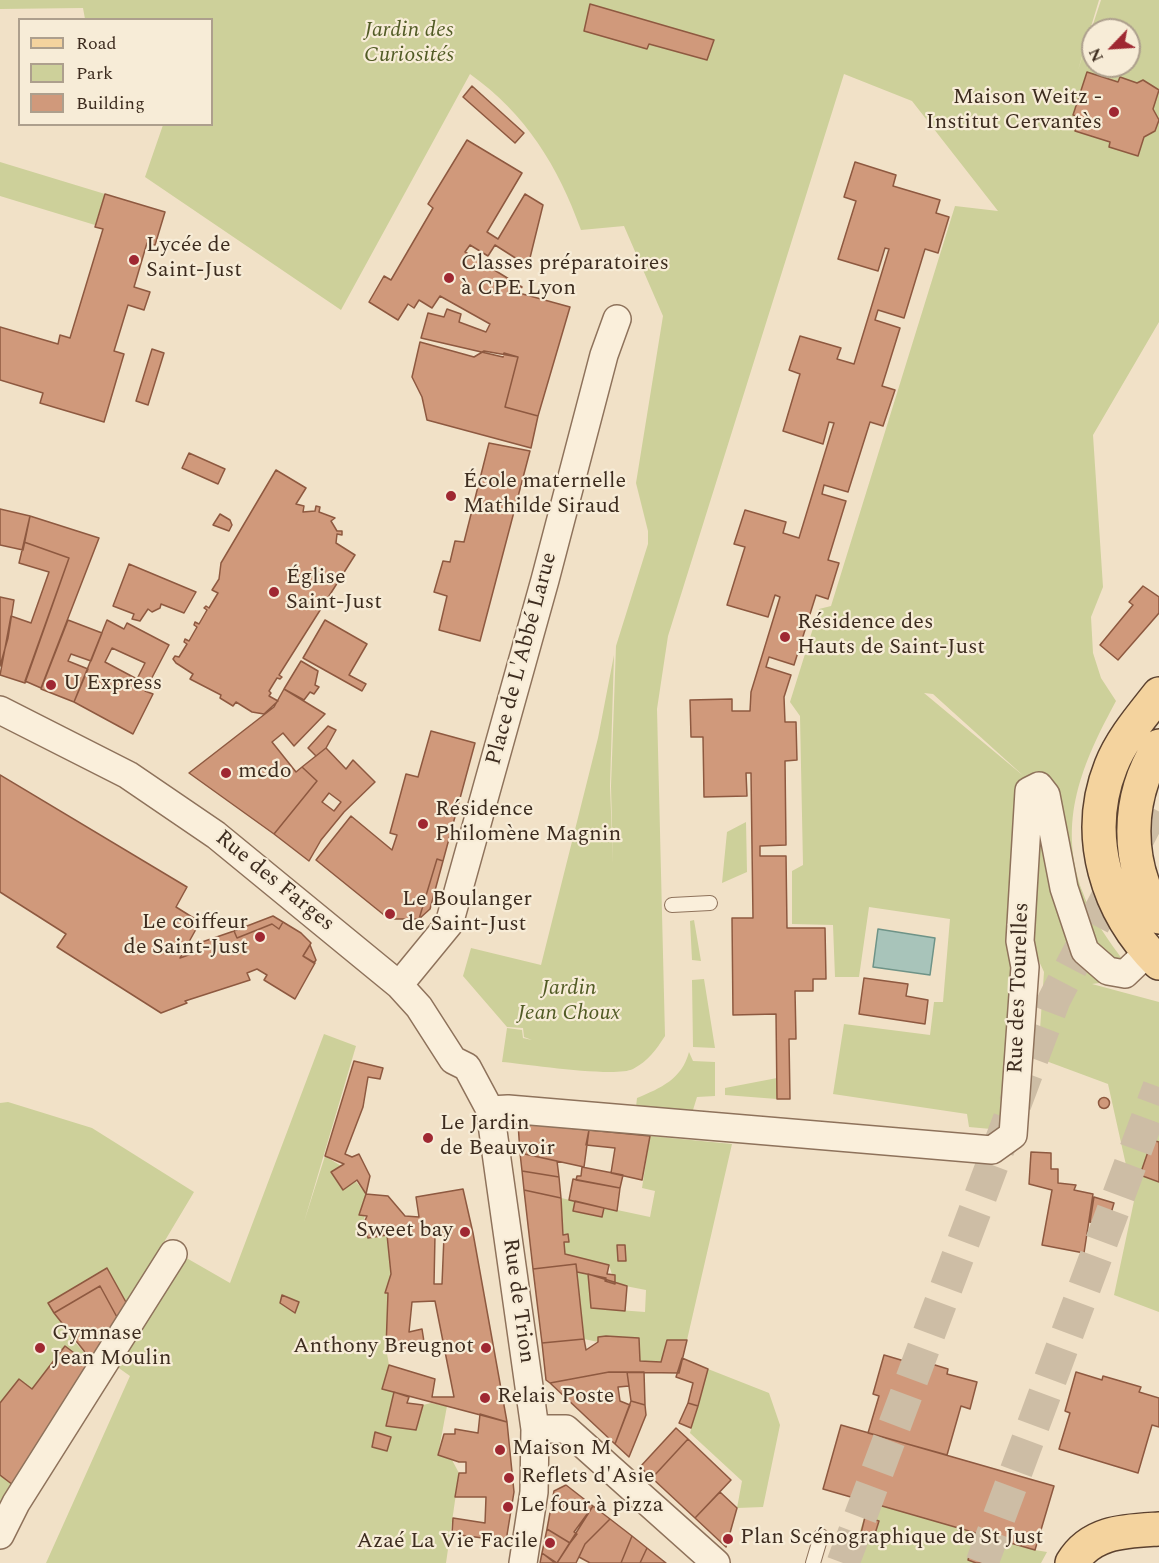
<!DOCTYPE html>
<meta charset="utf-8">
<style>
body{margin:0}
#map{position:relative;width:1159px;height:1563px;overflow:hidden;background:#f1e1c7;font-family:Spectral,serif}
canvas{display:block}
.legend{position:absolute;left:18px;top:18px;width:195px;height:108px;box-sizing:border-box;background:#f7ecd7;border:2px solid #ad9f8d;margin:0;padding:8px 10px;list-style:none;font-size:18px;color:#3d2c1f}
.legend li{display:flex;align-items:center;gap:12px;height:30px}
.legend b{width:30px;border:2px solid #ad9f8d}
.north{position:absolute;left:1081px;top:18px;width:60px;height:60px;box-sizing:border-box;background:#f7ecd7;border:2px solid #ad9f8d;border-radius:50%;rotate:245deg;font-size:16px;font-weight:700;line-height:24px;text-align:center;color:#3d2c1f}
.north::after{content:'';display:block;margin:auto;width:21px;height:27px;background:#9f2832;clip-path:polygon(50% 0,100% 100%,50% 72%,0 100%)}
</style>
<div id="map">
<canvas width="1159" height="1563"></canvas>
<ul class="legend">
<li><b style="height:8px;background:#f4d39e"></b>Road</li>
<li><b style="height:16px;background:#cdd09a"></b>Park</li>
<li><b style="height:16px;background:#d0997b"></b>Building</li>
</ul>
<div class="north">N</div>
</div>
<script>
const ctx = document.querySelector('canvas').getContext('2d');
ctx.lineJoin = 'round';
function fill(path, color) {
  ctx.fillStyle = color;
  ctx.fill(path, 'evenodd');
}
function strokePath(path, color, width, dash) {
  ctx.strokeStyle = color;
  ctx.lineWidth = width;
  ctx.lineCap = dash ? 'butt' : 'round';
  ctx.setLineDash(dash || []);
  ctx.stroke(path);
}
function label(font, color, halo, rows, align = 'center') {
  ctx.font = font + ' Spectral,serif';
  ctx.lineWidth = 4.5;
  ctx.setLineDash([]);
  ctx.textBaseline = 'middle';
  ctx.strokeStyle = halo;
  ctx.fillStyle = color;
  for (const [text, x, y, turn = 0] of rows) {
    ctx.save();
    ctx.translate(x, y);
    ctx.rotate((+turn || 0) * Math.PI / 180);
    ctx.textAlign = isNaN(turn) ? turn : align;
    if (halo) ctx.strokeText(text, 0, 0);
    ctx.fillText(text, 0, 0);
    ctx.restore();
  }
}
fill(new Path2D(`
 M0 0H1099L1078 70 1101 0H1159V322L1093 435 1103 587 1091 617 1093 653 1101 678 1116 701C1083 762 1056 822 1083 893 1094 924 1117 951 1136 978L1092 984 1159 1002V1312L1114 1295 1134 1201 1108 1084 1038 1058 1044 972 1032 946 1027 779 933 694 924 693 1026 778 1001 1122 991 1129 969 1127 967 1114 833 1094 844 1024 930 1035 934 1002H943L950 919 869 907 859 977H835L833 925 792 924V871L803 865 800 716 790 702 819 609 831 606 955 206 998 211 912 101 844 74 668 636 657 709 665 1036C656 1050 648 1061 633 1069 615 1078 526 1064 502 1062L507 1028 522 1030 523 1038 532 1040 524 1037 523 1028 507 1027 463 976 471 948 541 965 598 738 614 655 610 786 613 864 611 786 616 646 648 544V531L636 483 663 316 624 226 581 230C558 166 526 114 470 74L341 310 145 177 163 125 212 124V20L85 19 83 8 0 9ZM590 4 714 40 706 60 649 44 647 49 584 31ZM1093 30H1129V66H1093Z
 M0 162 105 194 95 225 0 196Z
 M746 822 747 872 722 883 727 832Z
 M694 920 701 961 692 960 690 921Z
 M704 979 715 1048 693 1047 692 980Z
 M324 1034 356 1046 304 1222 325 1156 346 1169 366 1194 364 1223 368 1238 387 1235 391 1274 386 1348 389 1365 382 1389 394 1392 386 1426 415 1430 423 1405 431 1403 447 1406 438 1455 452 1460 459 1473 446 1563H46L130 1376 116 1366 183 1256 230 1283Z
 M689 1052 693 1061 715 1062V1096L697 1097 693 1110 636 1107 637 1098C661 1088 682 1079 689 1052Z
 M777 1078V1099L725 1095V1088Z
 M8 1102 92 1128 194 1192 127 1304 107 1268 49 1303 71 1338 92 1361 28 1465 0 1502V1103Z
 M650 1136 732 1144 687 1340H667L661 1362 640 1361 639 1338 598 1342 584 1339 577 1272 588 1274 592 1308 645 1312 646 1290 615 1284 609 1265 565 1254 561 1198 650 1217 655 1191 642 1188Z
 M708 1369 769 1393 780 1425 763 1507 737 1508 742 1481 690 1433Z
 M869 1502 1035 1550 1047 1552 1041 1563H850Z`), '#cdd09a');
const water = new Path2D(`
 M878 929 935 938 930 975 873 967Z`);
fill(water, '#a8c4ba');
strokePath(water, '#6e9387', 1.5);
const building = new Path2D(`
 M590 4 714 40 707 60 649 44 647 49 584 31Z
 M1087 72 1118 82 1120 77 1137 83 1143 80 1159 90 1153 109 1159 120 1155 131 1144 137 1138 156 1109 147 1110 142 1075 131 1080 117 1073 115Z
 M472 86 524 133 515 143 463 97Z
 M467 140 522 173 487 232 498 239 525 194 543 205 528 266 495 245 488 256 470 245 465 252 522 287 519 293 570 307 538 416 505 407 518 357 504 353 503 357 421 338 428 313 444 317 447 309 461 314 459 322 486 332 490 324 440 296 432 308 419 300 414 308 408 304 398 320 369 302 384 276 391 280 433 208 428 204Z
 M855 162 896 175 893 186 940 200 936 213 949 217 938 253 925 249 904 318 878 310 875 320 900 328 882 386 895 390 883 426 870 422 848 492 824 485 822 494 846 501 828 560 839 563 828 599 816 595 794 665 769 657 766 667 791 675 784 697 785 722H796L797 760 785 761 786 845 760 846V856H786L787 928H825L826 979H813V991H795L796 1039H789L790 1099H777L776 1014 733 1015 732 918H753L751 773H746L747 796 704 797 703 737H691L690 700 732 699V711H750L751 692 780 597 775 595 768 617 727 605 745 547 734 544 745 510 786 522 783 533 799 538 834 423 829 422 823 444 783 431 800 374 789 370 800 336 841 348 837 359 854 364 889 249 885 248 878 271 838 259 856 201 844 197Z
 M105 194 165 212 155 245 147 243 134 287 150 292 144 310 128 305 114 351 124 354 104 422 40 403 43 393 0 380V327L58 344 60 335 70 338 103 229 95 227Z
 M420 342 474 357 484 351 518 357 505 407 538 416 531 448 427 420 422 397 412 377Z
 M152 349 164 353 148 405 136 401Z
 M489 443 530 451 480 641 439 630 447 596 434 592 443 561 450 562 455 541 464 542Z
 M189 453 225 469 218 484 182 468Z
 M276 470 306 488 296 504 304 506 303 512 315 511 316 506 320 507 319 512 335 518 331 521 337 531H342V535L337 534 336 543 355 555 279 675 282 677 280 679 277 678 269 691 271 693 269 696 278 701 264 714 252 712 236 702 233 706 220 698 221 695 190 679 193 674 176 663 173 659 175 656 179 657 187 644 184 642 185 639 189 641 197 627 194 625 195 622 199 624 207 610 204 608 206 606 209 608 218 593 212 590 219 579 221 563Z
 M0 509 30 516 23 550 0 545Z
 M220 514 230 520 232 525 229 531 213 525Z
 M30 516 99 538 41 688 25 681 69 558 24 542Z
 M24 542 69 558 25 683 0 675 11 616 31 623 49 572 19 563Z
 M129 564 196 592 184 613 161 604 160 608 152 612 148 609 140 621 132 619 134 614 113 606Z
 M1143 586 1159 597V613L1118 660 1100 645 1133 605 1129 602Z
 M0 597 14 600 8 638 0 666Z
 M68 620 102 633 91 661 71 654 68 661 88 669 74 702 41 689Z
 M107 620 124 629 127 623 169 645 145 691 153 694 133 734 74 702ZM112 648 145 663 137 679 105 662Z
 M325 620 367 644 349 675 366 684 362 691 303 658Z
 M301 661 318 671 315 685 319 687 314 694 310 692 304 700 284 689Z
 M284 689 325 714 294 746 283 733 272 742 296 772 302 767 317 781 274 834 189 773 274 707Z
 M328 726 336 730 326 748 316 756 308 748Z
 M431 731 475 743 443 861 437 859 419 919H389L316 860 351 816 392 850 397 835 390 833 406 774 418 777Z
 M326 748 346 769 353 760 375 782 344 812 321 840 309 861 274 834 317 781 302 767ZM329 793 341 802 334 811 322 802Z
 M0 775 187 887 176 907 200 922 180 958 205 949 202 942 234 931 237 938 272 924 279 929 283 922 301 933 311 943 303 956 315 963 295 999 264 980 267 975 257 969 247 973 250 980 185 1001 187 1003 161 1013 57 947 66 934 0 892Z
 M437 859 443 861 430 909 419 919Z
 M273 916 283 922 279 929 272 924 237 938 234 931Z
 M202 942 205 949 180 958 185 948Z
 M310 945 316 960 314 963 303 956Z
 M864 978 908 984 906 996 928 1000 925 1024 859 1014Z
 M354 1061 383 1068 380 1079 368 1077 363 1107 345 1154 352 1157 359 1154 370 1176 366 1194 357 1180 343 1190 331 1172 344 1164 325 1156Z
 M1098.5 1103a5.5 5.5 0 1 1 11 0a5.5 5.5 0 1 1-11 0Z
 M518 1123 589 1130 584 1167 520 1153Z
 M589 1130 650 1136 642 1180 611 1173 615 1148 586 1145Z
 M1152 1140 1159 1142V1182L1140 1175Z
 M1031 1152 1051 1153V1169H1058V1183L1076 1185 1074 1190 1093 1194 1084 1253 1042 1245 1052 1190 1029 1184Z
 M520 1153 557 1161 559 1177 522 1171Z
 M582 1167 623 1175 620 1188 576 1180 577 1176H581Z
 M522 1171 559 1177 561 1198 524 1190Z
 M573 1179 620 1188 617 1211 569 1200Z
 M463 1189 473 1233 507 1422 382 1389 389 1365 435 1379 432 1397H454L435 1301 412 1302 409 1332 422 1329 425 1348H386L388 1293H385L391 1274 387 1235 368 1238 364 1223 367 1216 359 1215 366 1194 388 1196 405 1216 419 1217 416 1197ZM435 1235 444 1236 442 1284H434Z
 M524 1190 561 1198 563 1235 568 1234 569 1242H564L565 1254 609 1265 607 1274 615 1275V1284L605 1281 606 1278 577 1272 576 1264 533 1269Z
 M1094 1197 1114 1203 1107 1227 1090 1222Z
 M575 1201 604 1208 602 1217 573 1211Z
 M617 1245H625L626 1261H618Z
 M576 1264 584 1339 542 1343 533 1269Z
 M107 1268 127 1304 118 1319 100 1286 54 1313 48 1303Z
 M588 1274 627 1286 625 1311 591 1308Z
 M100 1286 118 1319 92 1361 54 1313Z
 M282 1295 299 1302 295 1313 280 1303Z
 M606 1336 639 1338 640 1361 661 1362 667 1340H687L679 1373 609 1372 550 1383 546 1380 542 1343 584 1339 586 1350 598 1342V1337Z
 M65 1346 90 1365 13 1485 0 1475V1403L19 1379 32 1389Z
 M884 1355 911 1363 912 1358 948 1369 947 1374 977 1382 970 1409 961 1406 947 1455 868 1433 879 1396 873 1394Z
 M682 1358 708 1369 698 1406 688 1403 693 1383 676 1377Z
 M609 1372H627L629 1386 618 1387 620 1401 630 1405 615 1444 550 1383Z
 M627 1372H644L645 1405 631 1401Z
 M1076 1372 1102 1380 1103 1376 1141 1387 1139 1392 1159 1398V1427L1152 1425 1138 1473 1059 1449 1070 1413 1065 1411Z
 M394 1392 409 1397 407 1403 423 1405 416 1430 386 1426Z
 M631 1401 645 1405 646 1415 629 1457 615 1444Z
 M688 1403 698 1406 691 1428 679 1423Z
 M480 1414 507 1422 514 1492 506 1541 452 1534 453 1518 485 1523 486 1497H455L459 1473H466V1462H459L438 1455 444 1434H455V1429L478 1433Z
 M841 1425 1054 1486 1035 1550 823 1489Z
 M676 1428 688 1439 652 1478 640 1467Z
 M375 1432 391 1437 387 1451 372 1447Z
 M688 1439 731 1480 695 1518 652 1478Z
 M566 1485 593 1506 574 1532 577 1534 570 1543 547 1529 554 1491Z
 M720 1492 737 1508 726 1547 695 1518Z
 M593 1506 610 1519 585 1544 576 1563H557Z
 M865 1517 879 1521 874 1537 861 1533Z
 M610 1519 632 1536 621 1563H590L579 1557 585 1544Z
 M547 1529 570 1543 557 1563 542 1553Z
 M632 1536 647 1548 640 1563H621Z
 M647 1548 666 1563H640Z
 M971 1549 997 1558 995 1563H976L968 1560Z
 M542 1553 555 1563H540Z`);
fill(building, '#d0997b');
strokePath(building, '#8e5940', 1.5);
strokePath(new Path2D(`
 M843 1563 1054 1000 1159 798
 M982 1563 1159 1087`), '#cdbda5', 33, [33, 16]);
const lane = new Path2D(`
 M672 905 710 903
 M813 1563 821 1536`);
const street = new Path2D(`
 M0 710 128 775 216 835 399 985 419 1007 453 1060 467 1067 490 1110 535 1429 534 1492 523 1563
 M399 985 449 924 545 580 604 355 617 319
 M490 1110 508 1109 992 1150 1013 1135 1025 967 1020 941 1029 791 1039 786 1046 795 1064 888 1085 951 1108 971 1125 974 1148 952
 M535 1429H566L716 1563
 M0 1535 16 1503 173 1254`);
const primary = new Path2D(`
 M1159 694C1141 717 1121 740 1111 766 1083 836 1107 912 1159 963
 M1159 746C1126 798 1125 863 1159 917
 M1072 1563C1091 1531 1126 1531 1159 1529`);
strokePath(lane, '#8e725b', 16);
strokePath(street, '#8e725b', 30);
strokePath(primary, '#5b412f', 36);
strokePath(lane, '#faefdb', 14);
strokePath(street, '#faefdb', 27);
strokePath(primary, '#f4d39e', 33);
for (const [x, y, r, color] of [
 [1114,112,6,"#9f2832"],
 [134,260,6,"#9f2832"],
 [449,278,6,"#9f2832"],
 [451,496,6,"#9f2832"],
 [274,592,6,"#9f2832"],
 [785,637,6,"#9f2832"],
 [51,685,6,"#9f2832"],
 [226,773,6,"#9f2832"],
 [423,824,6,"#9f2832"],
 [390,914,6,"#9f2832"],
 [260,937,6,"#9f2832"],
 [428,1138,6,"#9f2832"],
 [465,1232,6,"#9f2832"],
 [40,1348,6,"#9f2832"],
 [486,1348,6,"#9f2832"],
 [485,1398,6,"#9f2832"],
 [500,1450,6,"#9f2832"],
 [509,1478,6,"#9f2832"],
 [508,1507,6,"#9f2832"],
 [728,1539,6,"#9f2832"],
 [550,1543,6,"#9f2832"]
]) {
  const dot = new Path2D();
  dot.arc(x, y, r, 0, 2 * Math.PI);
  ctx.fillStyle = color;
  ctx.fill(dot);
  strokePath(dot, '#f7ecd7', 2);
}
label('italic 22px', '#515b25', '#f7ecd7', [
 ["Jardin des",409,32],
 ["Curiosités",409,57],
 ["Jardin",569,990],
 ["Jean Choux",569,1015]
]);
label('22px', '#3d2c1f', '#f7ecd7', [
 ["Maison Weitz -",1102,99,"right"],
 ["Institut Cervantès",1102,124,"right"],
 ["Lycée de",146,247],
 ["Saint-Just",146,272],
 ["Classes préparatoires",461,265],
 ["à CPE Lyon",461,290],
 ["École maternelle",463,483],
 ["Mathilde Siraud",463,508],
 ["Église",286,579],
 ["Saint-Just",286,604],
 ["Résidence des",797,624],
 ["Hauts de Saint-Just",797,649],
 ["U Express",63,685],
 ["mcdo",238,773],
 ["Résidence",435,811],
 ["Philomène Magnin",435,836],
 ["Le Boulanger",402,901],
 ["de Saint-Just",402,926],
 ["Le coiffeur",248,924,"right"],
 ["de Saint-Just",248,949,"right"],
 ["Le Jardin",440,1125],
 ["de Beauvoir",440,1150],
 ["Sweet bay",453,1232,"right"],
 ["Gymnase",52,1335],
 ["Jean Moulin",52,1360],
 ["Anthony Breugnot",474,1348,"right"],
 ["Relais Poste",497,1398],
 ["Maison M",512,1450],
 ["Reflets d'Asie",521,1478],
 ["Le four à pizza",520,1507],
 ["Plan Scénographique de St Just",740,1539],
 ["Azaé La Vie Facile",538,1543,"right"]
], 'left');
label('22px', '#3d2c1f', '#f7ecd7', [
 ["Place de L'Abbé Larue",523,659,-75],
 ["Rue des Farges",274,882,39],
 ["Rue des Tourelles",1020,988,-88],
 ["Rue de Trion",517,1301,82]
]);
</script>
